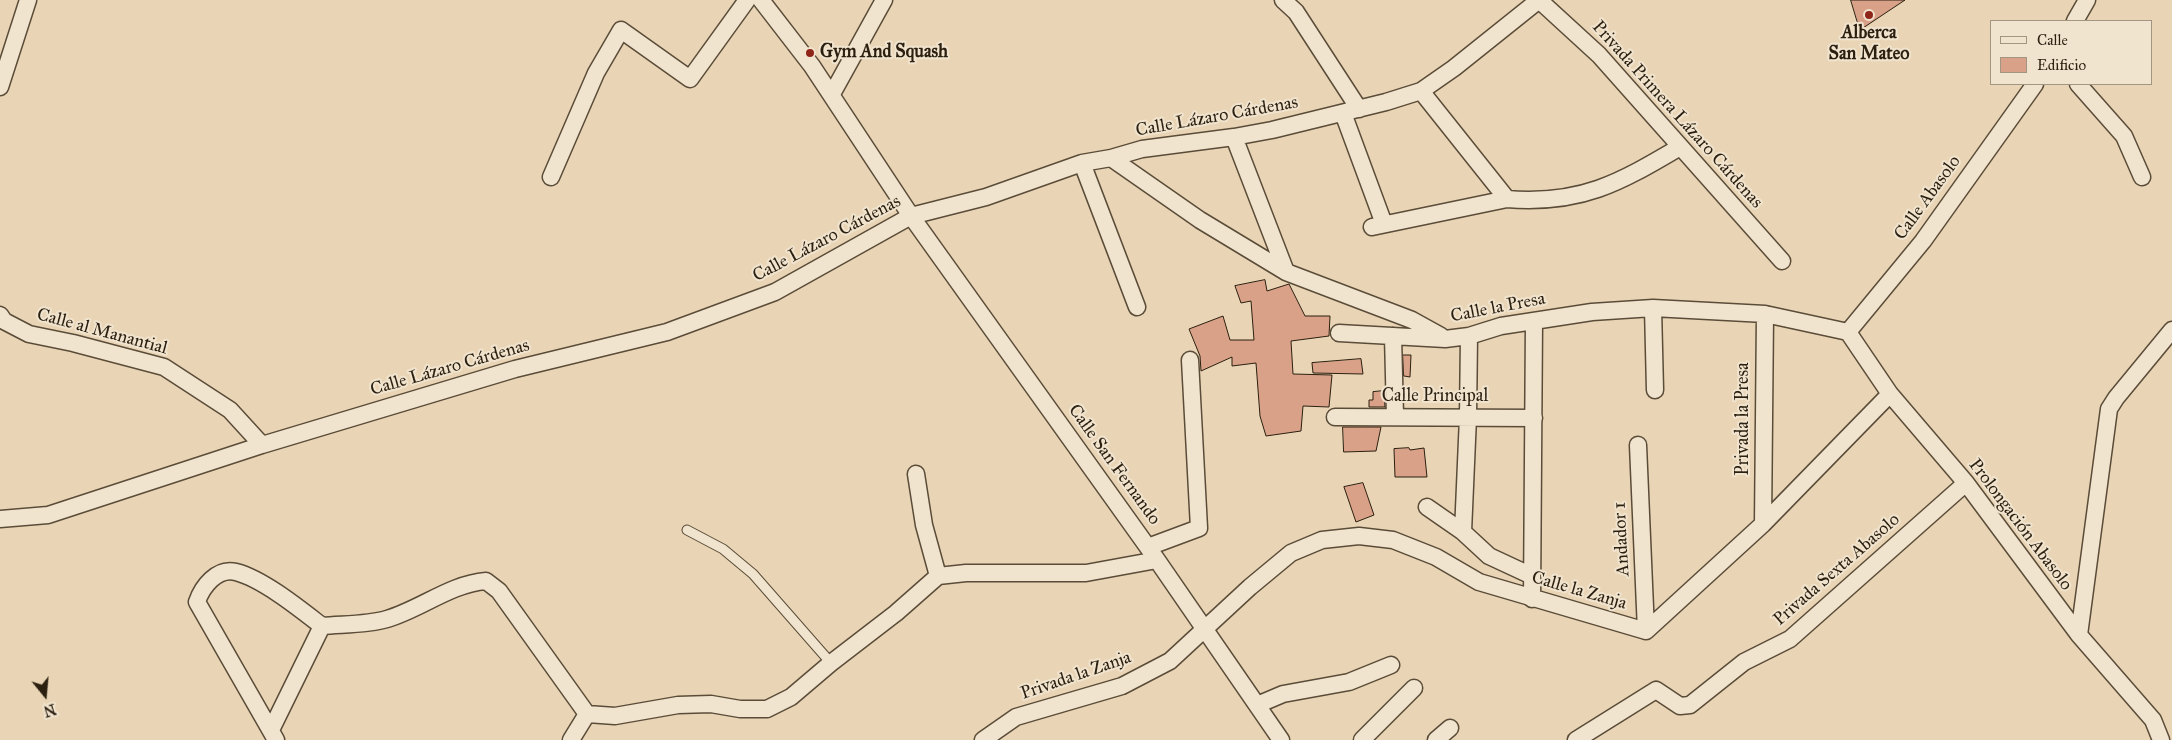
<!DOCTYPE html>
<meta charset="utf-8">
<style>
body{margin:0}
#map{position:relative;width:2172px;height:740px;overflow:hidden;background:#e9d5b5;font-family:"IM FELL Great Primer",serif}
canvas{display:block}
.legend{position:absolute;left:1990px;top:20px;width:162px;height:65px;box-sizing:border-box;background:#f1e4cf;border:1px solid #a29582;margin:0;padding:6px 9px;list-style:none;font-size:15px;color:#2b1f0f}
.legend li{display:flex;align-items:center;gap:10px;height:25px}
.legend b{width:25px;border:1px solid #a29582}
.north{position:absolute;left:20px;top:670px;width:50px;height:50px;-webkit-text-stroke:4px #f1e4cf;paint-order:stroke;rotate:163deg;font-size:14px;font-weight:700;line-height:20px;text-align:center;color:#2b1f0f}
.north::after{content:'';display:block;margin:auto;width:18px;height:22px;background:#2b1f0f;clip-path:polygon(50% 0,100% 100%,50% 72%,0 100%)}
</style>
<div id="map">
<canvas width="2172" height="740"></canvas>
<ul class="legend">
<li><b style="height:6px;background:#f1e4cf"></b>Calle</li>
<li><b style="height:14px;background:#d8a188"></b>Edificio</li>
</ul>
<div class="north">N</div>
</div>
<script>
const ctx = document.querySelector('canvas').getContext('2d');
ctx.lineJoin = 'round';
function fill(path, color) {
  ctx.fillStyle = color;
  ctx.fill(path, 'evenodd');
}
function strokePath(path, color, width, dash) {
  ctx.strokeStyle = color;
  ctx.lineWidth = width;
  ctx.lineCap = dash ? 'butt' : 'round';
  ctx.setLineDash(dash || []);
  ctx.stroke(path);
}
function label(font, color, halo, rows, align = 'center') {
  ctx.font = font + ' "IM FELL Great Primer",serif';
  ctx.lineWidth = 4;
  ctx.setLineDash([]);
  ctx.textBaseline = 'middle';
  ctx.strokeStyle = halo;
  ctx.fillStyle = color;
  for (const [text, x, y, turn = 0] of rows) {
    ctx.save();
    ctx.translate(x, y);
    ctx.rotate((+turn || 0) * Math.PI / 180);
    ctx.textAlign = isNaN(turn) ? turn : align;
    if (halo) ctx.strokeText(text, 0, 0);
    ctx.fillText(text, 0, 0);
    ctx.restore();
  }
}
const building = new Path2D(`
 M1851 0H1905L1860 30Z
 M1265 280 1267 291 1289 284 1305 316H1330L1329 336 1291 341 1293 374 1332 375 1329 407 1303 406 1301 431 1266 436 1260 416 1256 363 1232 366V357L1201 371 1200 356 1189 329 1223 316 1230 340H1254L1251 301 1241 303 1235 286Z
 M1403 355H1411L1410 377 1404 376Z
 M1361 359 1363 374 1313 373 1312 363Z
 M1384 391 1385 407H1369V400H1373V392Z
 M1343 427H1381L1376 451 1344 452Z
 M1409 448 1410 450 1424 448 1427 477H1395L1394 449Z
 M1363 483 1374 515 1356 522 1344 487Z`);
fill(building, '#d8a188');
strokePath(building, '#2b1f0f', 1);
const lane = new Path2D(`
 M687 530 723 549 753 574 831 663`);
const street = new Path2D(`
 M761 0 812 66 911 216 1157 560 1281 740
 M1283 0 1296 12 1359 109
 M2075 21 2087 0
 M2078 84 2124 136 2142 177
 M0 87 28 0
 M1421 91 1507 199C1581 205 1619 183 1680 147
 M832 94 884 0
 M1343 113 1384 224
 M1234 137 1286 272
 M1111 158 1200 220 1286 272 1412 320 1441 336
 M1082 163 1137 307
 M551 177 596 73 621 30 690 79 747 0
 M1372 227 1507 199
 M1653 308 1655 390
 M0 315 4 321 29 334 73 343 164 367 230 410 262 445
 M1848 332 1890 394 1966 483 2079 635 2153 720 2161 740
 M1848 332 1923 241 2035 84
 M1339 333 1445 339 1469 336 1501 326 1592 312 1653 308 1765 314 1848 332
 M1393 336 1395 416
 M1335 417 1534 418
 M1638 445 1646 631
 M916 474 924 525 938 576
 M1427 507 1463 532 1489 556 1532 576
 M0 519 48 515 262 445 515 369 667 332 775 292 911 216 986 197 1082 163 1111 158 1142 149 1234 137 1272 130 1386 102 1421 91 1454 68 1539 0 1599 55 1782 261
 M1763 524 1765 314
 M1463 532 1468 417 1469 336
 M1148 547 1199 528 1190 360
 M1532 599 1534 321
 M1646 631 1763 524 1890 394
 M2079 635 2109 409 2116 398 2172 330
 M1257 705 1283 694 1349 682 1391 665
 M271 730 322 626C342 624 367 625 387 619 421 609 450 584 486 581L499 591 587 714
 M276 740 197 602C202 587 217 567 236 572 263 579 300 609 322 626
 M571 740 587 714 615 716 678 705 711 704 740 709H767L791 697 831 663 896 613 938 576 966 573H1086L1157 560
 M983 740 1016 717 1122 686 1170 661 1250 587 1291 553 1322 540 1359 536 1393 540 1436 557 1479 582 1646 631
 M1362 740 1414 688
 M1436 740 1450 728
 M1576 740 1656 690 1680 706 1690 705 1744 662 1790 639 1966 483`);
strokePath(lane, '#5a4c38', 11);
strokePath(street, '#5a4c38', 19);
strokePath(lane, '#f1e4cf', 9);
strokePath(street, '#f1e4cf', 16);
for (const [x, y, r, color] of [
 [1869,15,5,"#8f2418"],
 [810,53,5,"#8f2418"]
]) {
  const dot = new Path2D();
  dot.arc(x, y, r, 0, 2 * Math.PI);
  ctx.fillStyle = color;
  ctx.fill(dot);
  strokePath(dot, '#f1e4cf', 2);
}
label('bold 18px', '#2b1f0f', '#f1e4cf', [
 ["Alberca",1869,34],
 ["San Mateo",1869,55],
 ["Gym And Squash",820,53,"left"]
]);
label('18px', '#2b1f0f', '#f1e4cf', [
 ["Privada Primera Lázaro Cárdenas",1677,115,48],
 ["Calle Lázaro Cárdenas",1217,117,-10],
 ["Calle Abasolo",1928,198,-54],
 ["Calle Lázaro Cárdenas",827,239,-28],
 ["Calle la Presa",1498,308,-11],
 ["Calle al Manantial",102,332,15],
 ["Calle Lázaro Cárdenas",450,368,-16],
 ["Calle Principal",1435,397],
 ["Privada la Presa",1744,419,-90],
 ["Calle San Fernando",1114,465,54],
 ["Prolongación Abasolo",2020,525,53],
 ["Andador 1",1622,539,-93],
 ["Privada Sexta Abasolo",1837,570,-41],
 ["Calle la Zanja",1579,591,16],
 ["Privada la Zanja",1076,676,-19]
]);
</script>
